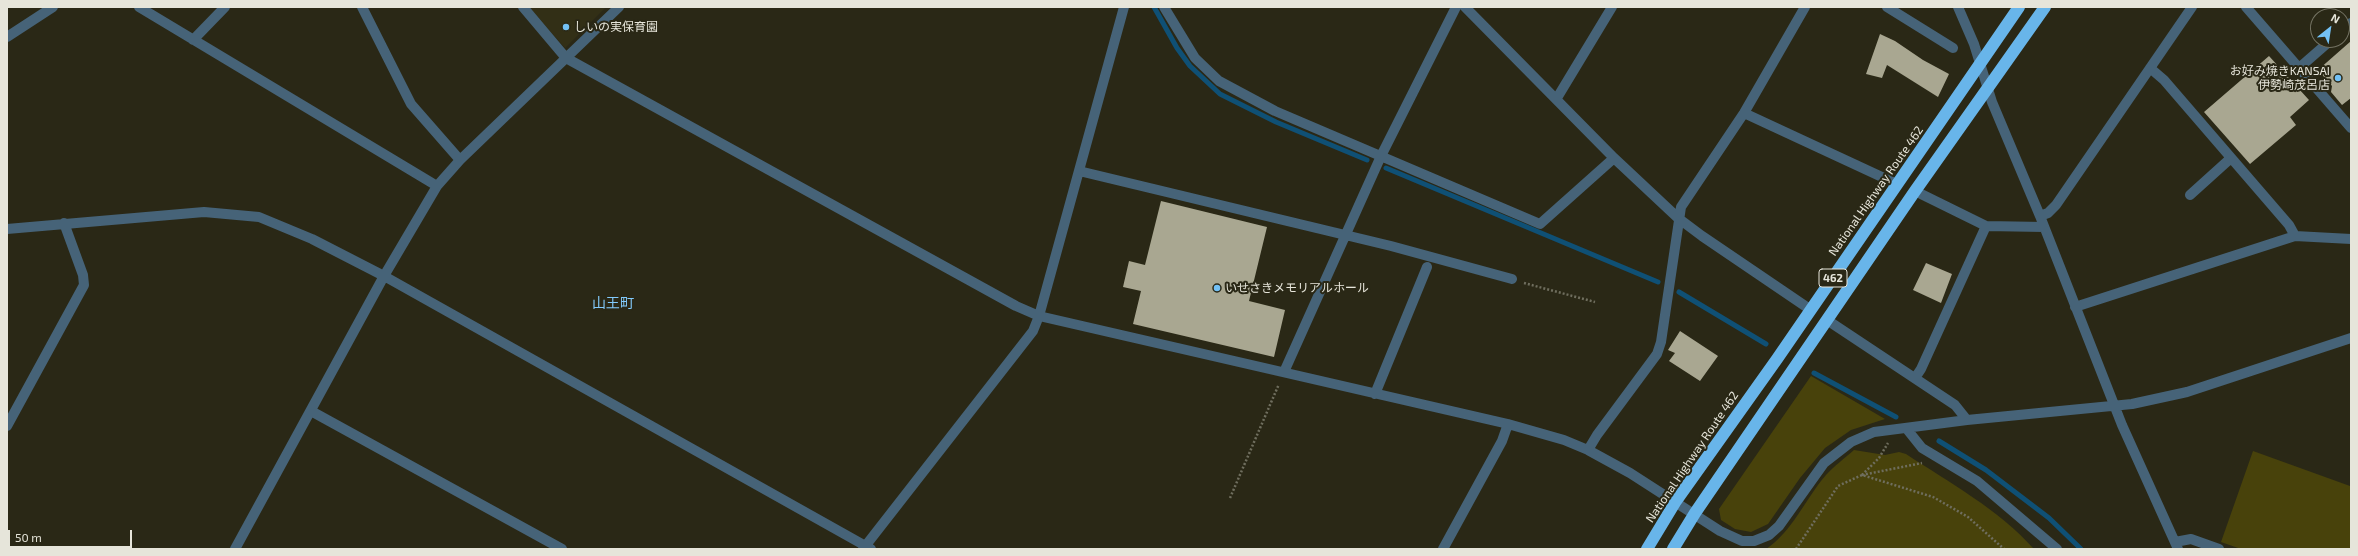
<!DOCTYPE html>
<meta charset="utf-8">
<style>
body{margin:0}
#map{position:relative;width:2358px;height:556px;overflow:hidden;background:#2a2816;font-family:"Exo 2",sans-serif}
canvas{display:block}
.frame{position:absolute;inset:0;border:8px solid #e6e5da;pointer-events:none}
.north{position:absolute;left:2310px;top:8px;width:40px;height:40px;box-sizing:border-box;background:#2a2816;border:1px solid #757464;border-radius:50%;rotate:30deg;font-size:11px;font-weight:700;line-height:16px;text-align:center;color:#e6e5da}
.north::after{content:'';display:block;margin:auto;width:14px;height:18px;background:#73c1f5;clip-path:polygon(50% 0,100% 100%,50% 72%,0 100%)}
.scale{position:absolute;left:8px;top:530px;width:124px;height:18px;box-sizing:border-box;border:2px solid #e6e5da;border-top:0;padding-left:5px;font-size:12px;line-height:14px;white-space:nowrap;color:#e6e5da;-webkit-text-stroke:3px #2a2816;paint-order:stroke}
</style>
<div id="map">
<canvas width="2358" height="556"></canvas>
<div class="frame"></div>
<div class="north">N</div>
<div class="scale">50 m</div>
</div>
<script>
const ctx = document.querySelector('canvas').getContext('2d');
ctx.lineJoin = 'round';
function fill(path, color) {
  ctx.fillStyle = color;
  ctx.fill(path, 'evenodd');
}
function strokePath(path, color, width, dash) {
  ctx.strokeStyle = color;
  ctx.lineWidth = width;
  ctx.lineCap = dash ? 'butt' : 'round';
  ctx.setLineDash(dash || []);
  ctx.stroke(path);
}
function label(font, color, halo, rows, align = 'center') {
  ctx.font = font + ' "Exo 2","Noto Sans JP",sans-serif';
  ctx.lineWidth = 4;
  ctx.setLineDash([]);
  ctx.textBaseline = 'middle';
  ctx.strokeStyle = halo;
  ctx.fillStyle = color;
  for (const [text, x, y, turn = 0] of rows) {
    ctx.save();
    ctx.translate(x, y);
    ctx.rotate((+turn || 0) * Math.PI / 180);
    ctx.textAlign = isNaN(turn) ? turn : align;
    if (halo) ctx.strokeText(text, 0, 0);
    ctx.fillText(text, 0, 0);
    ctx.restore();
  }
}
fill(new Path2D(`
 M529 7H606L565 48Z`), '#322f16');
fill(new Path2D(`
 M1811 376 1885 419 1851 430 1825 448 1800 478 1768 524 1751 532 1735 529 1721 520 1719 509Z
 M1854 450 1885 455 1899 452 1906 454C1950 483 1998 509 2034 549H1766C1793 531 1805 499 1826 475 1834 466 1845 458 1854 450Z
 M2253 451 2350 486 2351 549H2241L2221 542Z`), '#48420b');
strokePath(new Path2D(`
 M1154 7 1177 48 1190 66 1220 94 1276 122 1367 160
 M1386 168 1658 282
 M1679 292 1766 344
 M1814 373 1896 417
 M1939 441 1986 470 2049 518 2081 549`), '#0f5075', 5);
fill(new Path2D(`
 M1880 34 1895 41 1923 60 1949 74 1938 97 1887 65 1882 78 1866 74Z
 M2351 41V98L2342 105 2331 92 2332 86 2318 70Z
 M2269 56 2309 100 2290 117 2296 125 2250 164 2204 112Z
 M1161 201 1267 227 1249 301 1285 310 1274 357 1133 324 1141 291 1123 287 1129 261 1145 265Z
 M1926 263 1952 274 1941 303 1913 290Z
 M1680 331 1718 356 1700 381 1669 361 1675 353 1668 350Z`), '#a9a791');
strokePath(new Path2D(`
 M1524 283 1595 302
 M1862 475 1922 463
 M1862 475 1879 458 1888 443
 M1230 498 1279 384
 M1796 549 1838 486 1862 475 1933 497 1968 517 2004 549`), '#6f6e5e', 2.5, [2, 2]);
strokePath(new Path2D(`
 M139 7 437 186
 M362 7 411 104 460 160
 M523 7 566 58 1016 306 1039 316 1508 424 1564 440 1588 450 1630 473 1720 531 1742 541H1754L1769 535 1779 526 1824 463 1851 442 1874 432 1967 420 2132 404 2187 392 2351 338
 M1164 7 1195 58 1219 81 1275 111 1540 224 1614 158
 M1465 7 1614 158 1678 218 1702 236 1811 310
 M1887 7 1953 48
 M1958 7 1974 44 1992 102 2040 216 2122 425 2178 549
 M2246 7 2351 128
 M2342 31 2351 23
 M7 37 53 7
 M193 40 225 7
 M2150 68 2164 80 2289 225 2295 236
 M2299 68 2331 40
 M1557 98 1612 7
 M1744 113 1897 184
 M1079 171 1391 246 1512 279
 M1915 191 1986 226 2044 227
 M2190 195 2231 158
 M2040 216 2048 213 2056 205 2192 7
 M7 229 204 212 259 217 312 239 384 276 871 549
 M2075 307 2295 236 2351 239
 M1827 320 1955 405 1967 420
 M1284 372 1381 156 1456 7
 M1915 378 1921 369 1986 226
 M1375 394 1427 267
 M311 411 562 549
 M7 426 84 285 83 275 64 223
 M1906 428 1922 448 1977 481 2057 549
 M1588 450 1597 435 1657 354 1661 342 1681 207 1744 113 1805 7
 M2175 542 2191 539 2219 549
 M235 549 384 276 437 186 460 160 619 7
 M863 549 1033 331 1039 316 1124 7
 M1443 549 1502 441 1508 424`), '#466378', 10);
strokePath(new Path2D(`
 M1647 549 1676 501 1777 359 2019 7
 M1673 549 1695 513 1915 191 2045 7`), '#68b5ea', 12);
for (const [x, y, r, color] of [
 [566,27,4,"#73c1f5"],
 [2338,78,4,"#73c1f5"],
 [1217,288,4,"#73c1f5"]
]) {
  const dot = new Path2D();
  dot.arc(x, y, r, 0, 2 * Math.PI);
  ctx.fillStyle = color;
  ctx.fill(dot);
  strokePath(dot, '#2a2816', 1.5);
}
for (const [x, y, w] of [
 [1833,278,28]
]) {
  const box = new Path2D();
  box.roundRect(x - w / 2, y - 9, w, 18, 3);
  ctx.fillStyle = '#2a2816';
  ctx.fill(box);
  strokePath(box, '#e6e5da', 1);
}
label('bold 11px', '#e6e5da', null, [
 ["462",1833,278]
]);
label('12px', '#e6e5da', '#2a2816', [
 ["しいの実保育園",574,27],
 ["お好み焼きKANSAI",2330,71,"right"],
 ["伊勢崎茂呂店",2330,85,"right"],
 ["いせさきメモリアルホール",1225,288]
], 'left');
label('12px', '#e6e5da', '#2a2816', [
 ["National Highway Route 462",1876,191,-55],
 ["National Highway Route 462",1692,457,-56]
]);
label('14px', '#82cafb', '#2a2816', [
 ["山王町",613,303]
]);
</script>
